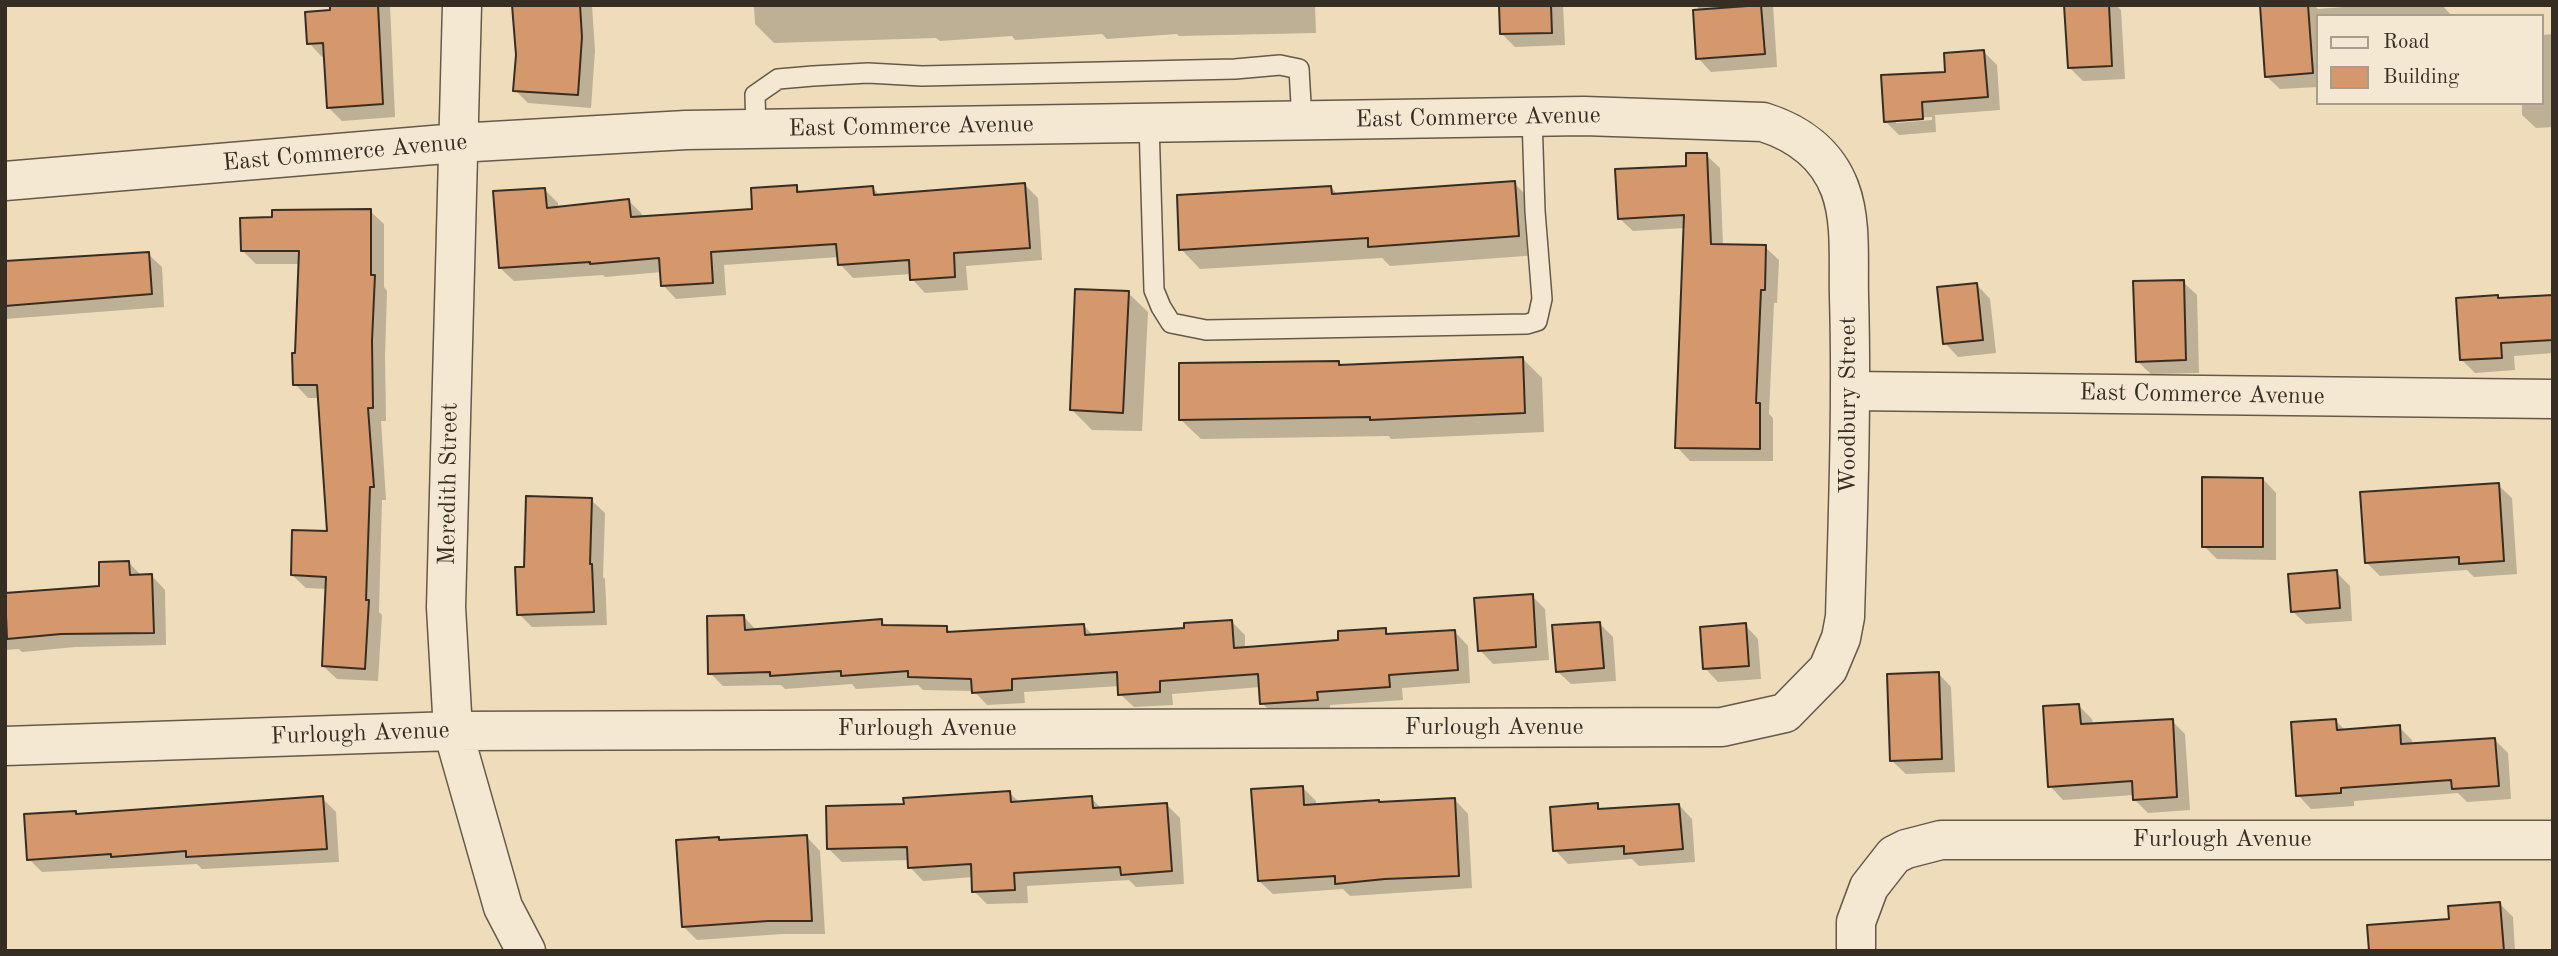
<!DOCTYPE html>
<style>
body{margin:0}
#map{position:relative;width:2558px;height:956px;overflow:hidden;background:#eedcbb;font-family:"Old Standard TT",serif}
canvas{display:block}
.frame{position:absolute;inset:0;border:7px solid #372e23;pointer-events:none}
.legend{position:absolute;left:2316px;top:14px;width:228px;height:91px;box-sizing:border-box;background:#f4e8d3;border:2px solid #a89e8d;margin:0;padding:9px 12px;list-style:none;font-size:21px;color:#372e23}
.legend li{display:flex;align-items:center;gap:14px;height:35px}
.legend b{width:35px;border:2px solid #a89e8d}
</style>
<div id="map">
<canvas width="2558" height="956"></canvas>
<div class="frame"></div>
<ul class="legend">
<li><b style="height:9px;background:#f4e8d3"></b>Road</li>
<li><b style="height:19px;background:#d5976c"></b>Building</li>
</ul>
</div>
<script>
const ctx = document.querySelector('canvas').getContext('2d');
ctx.lineJoin = 'round';
function fill(path, color) {
  ctx.fillStyle = color;
  ctx.fill(path, 'evenodd');
}
function strokePath(path, color, width, dash) {
  ctx.strokeStyle = color;
  ctx.lineWidth = width;
  ctx.lineCap = dash ? 'butt' : 'round';
  ctx.setLineDash(dash || []);
  ctx.stroke(path);
}
function label(font, color, halo, rows, align = 'center') {
  ctx.font = font + ' "Old Standard TT",serif';
  ctx.lineWidth = 7;
  ctx.setLineDash([]);
  ctx.textBaseline = 'middle';
  ctx.strokeStyle = halo;
  ctx.fillStyle = color;
  for (const [text, x, y, turn = 0] of rows) {
    ctx.save();
    ctx.translate(x, y);
    ctx.rotate((+turn || 0) * Math.PI / 180);
    ctx.textAlign = isNaN(turn) ? turn : align;
    if (halo) ctx.strokeText(text, 0, 0);
    ctx.fillText(text, 0, 0);
    ctx.restore();
  }
}
fill(new Path2D(`
 M332 5H390L395 117 342 121 329 108 325 56 322 57 309 43 332 12Z
 M514 5H592L595 51 591 108 528 103 515 90 517 55Z
 M754 5H1315L1316 33 1179 36 1177 34 1107 39 1102 34 1015 40 1012 36 940 41 936 38 774 43 755 24Z
 M1501 5H1563L1565 45 1515 47 1502 34Z
 M1698 5H1773L1777 67 1711 72 1698 58Z
 M2066 5H2116L2121 10 2125 79 2083 81 2069 67Z
 M2261 5H2314L2318 9 2368 5H2442L2452 16H2318V87L2280 89 2266 76Z
 M2553 34V127L2536 128 2522 115V103H2542V35Z
 M1984 52 1997 65 2000 110 1935 115 1936 132 1899 135 1885 121 1947 74ZM1932 117V120L1896 123V119Z
 M1706 155 1720 168 1723 246 1765 247 1779 260 1777 303H1774L1769 414 1773 418V461H1690L1677 447 1685 228 1633 231 1619 218Z
 M1514 183 1534 203 1538 255 1390 266 1382 258 1200 269 1181 249 1331 187 1338 195Z
 M1025 185 1038 198 1042 260 966 266 968 290 925 293 912 279 911 274 853 278 840 264 839 257 724 265 726 295 676 299 663 285 662 272 605 277 603 275 514 281 500 268 544 189 558 203V208L628 200 642 214V218L754 210 796 187 802 193 873 188 881 197Z
 M370 211 384 224V287L387 291 385 356 386 421H381L386 500H382L379 612 382 615 378 681 337 679 323 666 327 589 306 588 292 575 329 532 320 398H308L295 384 300 264H256L243 251Z
 M148 254 162 267 164 307 5 319V263Z
 M2183 282 2197 295 2199 373 2151 374 2137 361Z
 M1977 285 1990 299 1996 353 1958 357 1945 343Z
 M1128 293 1148 312 1142 431 1092 430 1072 410Z
 M2553 297V353L2514 356 2515 370 2475 373 2462 360 2500 300Z
 M1522 358 1542 378 1544 432 1391 439 1389 436 1201 439 1181 420 1339 362 1342 366Z
 M2263 479 2276 493V560L2217 559 2204 546Z
 M2498 485 2512 498 2517 574 2474 577 2467 570 2380 576 2366 562Z
 M591 500 605 513 603 577 605 579 607 625 532 627 519 614 526 568Z
 M129 563 142 576H152L165 590 166 645 75 647 22 652 19 649 5 650V595L101 588Z
 M2336 572 2350 586 2352 621 2306 624 2292 611Z
 M1532 596 1545 609 1549 660 1493 664 1480 650Z
 M744 617 757 631 881 621 887 626 946 628 952 633 1083 625 1094 636 1186 630 1231 621 1245 635V648L1340 642 1385 630 1391 636 1455 632 1468 646 1470 683 1402 688 1403 700 1330 705V713L1276 717 1262 703 1261 687 1172 694 1173 705 1134 707 1120 694V686L1024 692 1025 703 987 705 974 691 923 690 918 685 856 689 852 684 785 689 781 685 723 686 710 673Z
 M1600 624 1613 637 1616 681 1571 684 1557 671Z
 M1745 625 1758 639 1761 679 1718 682 1705 668Z
 M1938 673 1951 687 1955 772 1906 774 1892 761Z
 M2079 706 2092 719 2093 725 2172 721 2185 734 2190 810 2148 813 2134 799V795L2063 800 2050 786Z
 M2335 720 2346 731 2399 727 2412 740 2413 745 2495 740 2508 753 2511 799 2467 802 2458 793 2354 801V806L2311 809 2298 795Z
 M1302 787 1316 801V806L1378 801 1381 804 1455 800 1468 814 1472 888 1350 896 1343 889 1273 894 1259 881Z
 M1010 793 1020 803 1091 798 1102 809 1166 804 1180 818 1184 884 1136 887 1129 880 1027 886 1028 903 987 904 974 891 973 877 923 881 910 867 909 860 842 862 828 848 905 805Z
 M322 798 336 812 339 862 202 869 197 864 42 872 29 859 75 813 78 815Z
 M1597 805 1603 811 1679 805 1692 819 1695 862 1639 866 1632 859 1568 864 1555 850Z
 M807 837 820 851 825 934H782L697 940 683 926 718 839 721 842Z
 M2500 904 2513 917 2515 951H2371Z`), '#0003');
const building = new Path2D(`
 M330 5H378L383 104 327 108 323 43 307 44 305 12 330 10Z
 M512 5H580L582 37 578 95 513 91 516 55Z
 M1499 5H1551L1552 33 1500 34Z
 M1761 5 1765 54 1696 59 1693 10Z
 M2064 5H2109L2112 66 2068 68Z
 M2260 5H2308L2313 73 2265 77Z
 M1984 50 1988 97 1922 102 1923 119 1884 122 1881 75 1945 72 1944 53Z
 M1686 153H1707L1711 244 1766 245 1765 290H1761L1756 403H1760V449L1675 448 1684 215 1618 219 1615 169 1686 166Z
 M1515 181 1519 236 1368 247V238L1179 250 1177 195 1331 186 1332 194Z
 M1025 183 1030 248 954 253 955 277 910 280 909 260 838 265 836 244 711 252 713 283 661 286 659 258 590 264V262L499 268 493 191 545 188 547 208 629 199 631 217 752 209 751 188 797 185V192L873 186 874 195Z
 M371 209V275H375L372 341 373 408H368L374 487H370L366 600H369L365 669 322 666 326 577 291 575 292 530 327 531 317 385H293L292 353H295L299 251H241L240 218 272 217V210Z
 M149 252 152 294 5 306V261Z
 M2184 280 2186 360 2136 362 2133 281Z
 M1977 283 1983 340 1943 344 1937 287Z
 M1075 289 1129 291 1123 413 1070 410Z
 M2498 295V298L2553 295V340L2501 343 2502 358 2460 360 2456 298Z
 M1523 357 1525 413 1370 420V417L1179 420V363L1339 361V365Z
 M2202 477 2263 478V547H2202Z
 M2499 483 2504 561 2459 564V557L2365 563 2360 492Z
 M526 496 592 498 590 564H592L594 612 517 615 515 567H524Z
 M129 561 130 575 152 574 154 633 61 634 7 639 5 593 99 586V562Z
 M2337 570 2340 608 2291 612 2288 574Z
 M1533 594 1536 647 1478 651 1474 598Z
 M744 615 745 630 882 619V625L947 626V632L1084 624 1085 635 1184 628V623L1232 620 1234 648 1338 640V631L1386 628V634L1455 630 1458 670 1389 675 1390 687 1317 692 1318 700 1260 704 1258 674 1160 681V692L1118 695 1117 672 1012 679V690L972 693 971 679 908 677V671L841 676V671L770 676V672L708 674 707 616Z
 M1600 622 1604 668 1556 672 1552 625Z
 M1746 623 1749 666 1703 669 1700 627Z
 M1939 672 1942 759 1890 761 1887 674Z
 M2079 704 2081 724 2173 719 2177 797 2133 800 2132 781 2048 787 2043 706Z
 M2336 719 2337 730 2400 725 2401 744 2495 738 2499 786 2452 789 2451 780 2341 788V793L2296 796 2291 722Z
 M1303 786 1304 805 1379 800V802L1455 798 1459 876 1385 879 1335 884V876L1258 881 1251 789Z
 M1010 791 1011 802 1092 796 1093 808 1167 803 1172 871 1121 875 1120 867 1014 873 1015 890 972 892 971 864 908 868 907 847 827 849 826 806 904 804 903 798Z
 M323 796 327 849 186 857V851L111 857V854L27 860 24 814 76 811V814Z
 M1598 803V809L1679 804 1683 849 1624 854V846L1553 851 1550 807Z
 M807 835 812 921H768L682 927 676 840 719 837V840Z
 M2500 902 2504 951H2369L2367 925 2449 919 2448 906Z`);
fill(building, '#d5976c');
strokePath(building, '#372e23', 2);
const service = new Path2D(`
 M1149 123 1154 290 1161 307 1171 323 1206 330 1527 324 1537 321 1542 299 1535 211 1532 117
 M756 129 755 95 778 79 813 76 868 73 922 76 1235 69 1280 65 1299 69 1302 121`);
const minor = new Path2D(`
 M462 5 446 607 453 731 503 907 526 951
 M5 181 457 143 686 130 1584 116 1763 122C1798 133 1827 154 1840 189 1852 221 1848 262 1849 296 1852 403 1848 510 1845 617L1841 638 1828 669 1785 713 1722 727 453 731 5 746
 M1852 391 2553 399
 M1856 951V922L1869 887 1894 855 1906 849 1941 840H2553`);
strokePath(service, '#655a49', 22);
strokePath(minor, '#655a49', 41);
strokePath(service, '#f4e8d3', 19);
strokePath(minor, '#f4e8d3', 38);
label('24px', '#372e23', '#f4e8d3', [
 ["East Commerce Avenue",1478,118,-1],
 ["East Commerce Avenue",911,127,-1],
 ["East Commerce Avenue",345,153,-5],
 ["East Commerce Avenue",2202,395,1],
 ["Woodbury Street",1849,405,-90],
 ["Meredith Street",449,484,-89],
 ["Furlough Avenue",1494,728],
 ["Furlough Avenue",927,729],
 ["Furlough Avenue",360,734,-2],
 ["Furlough Avenue",2222,840]
]);
</script>
